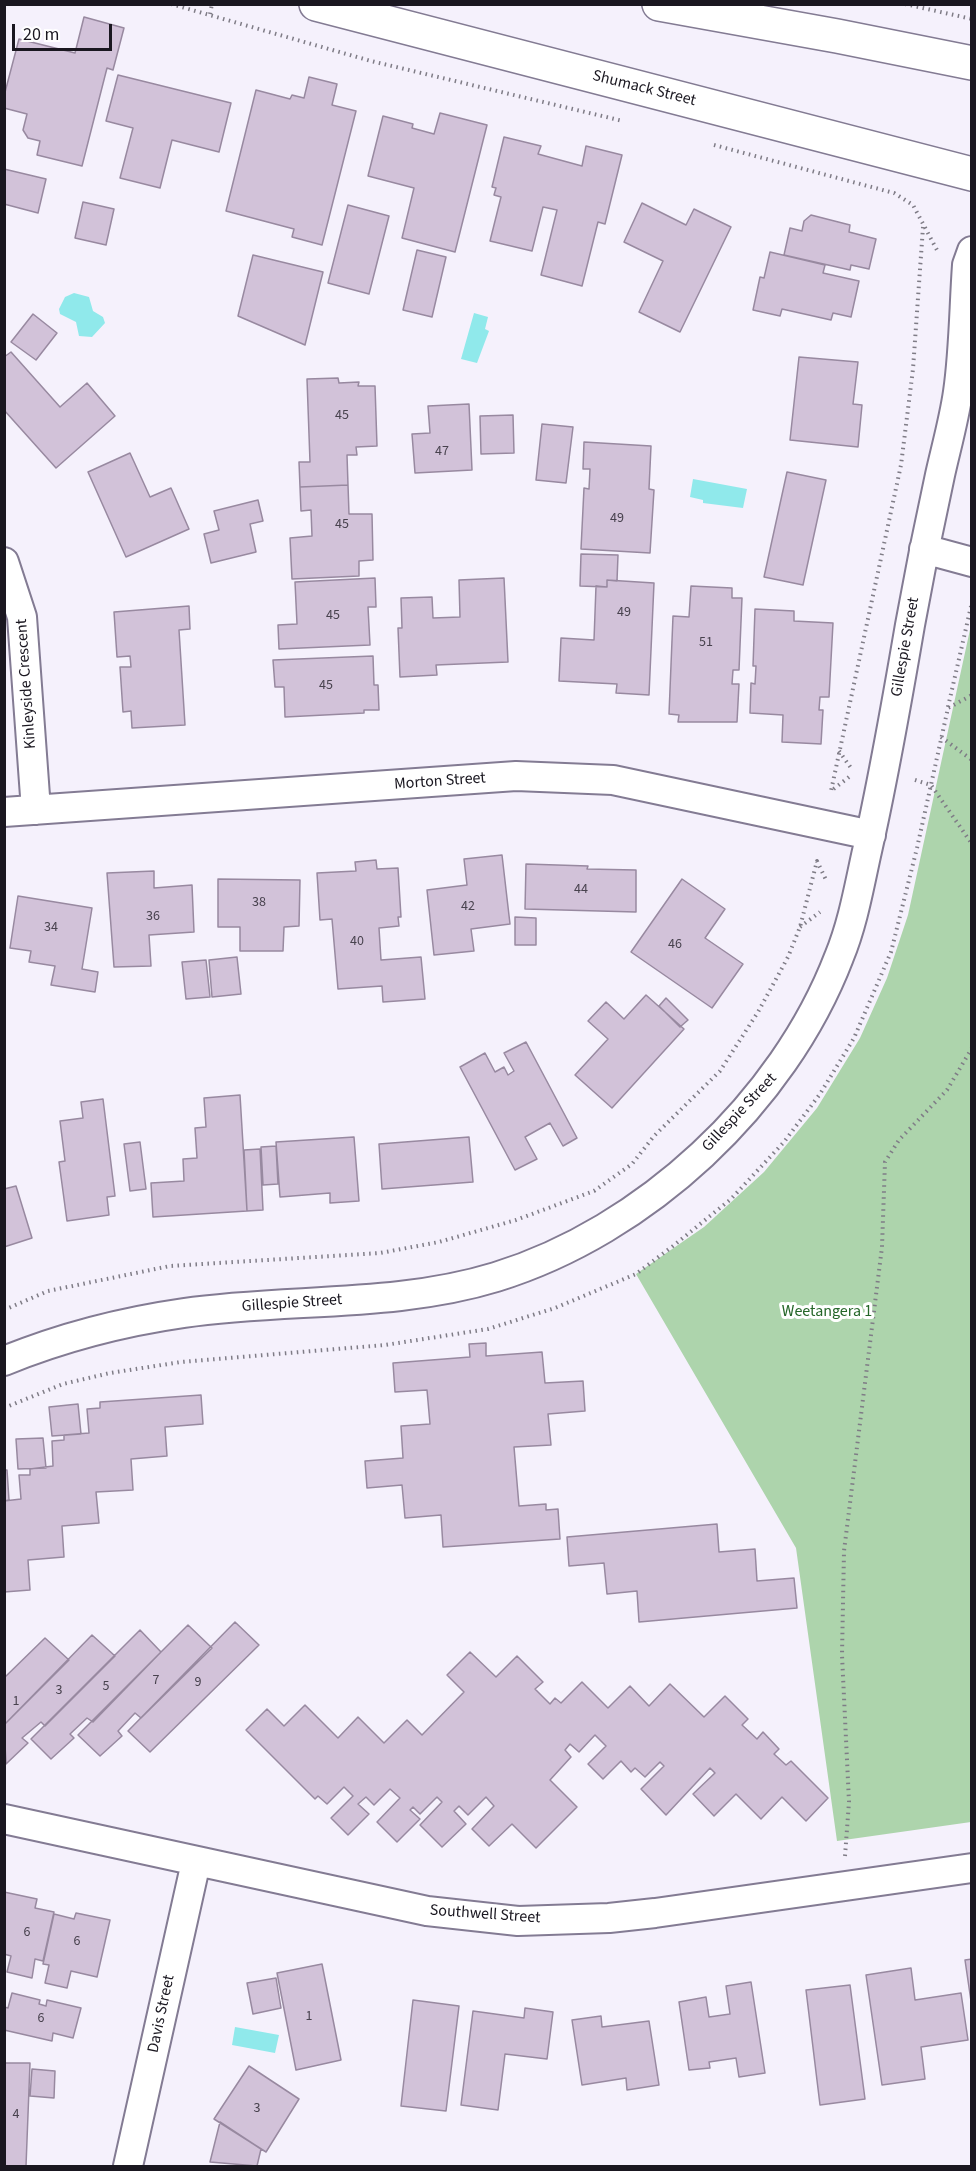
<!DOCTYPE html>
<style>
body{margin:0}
#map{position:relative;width:976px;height:2171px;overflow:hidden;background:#f5f1fc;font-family:"Source Sans 3",sans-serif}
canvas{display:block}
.frame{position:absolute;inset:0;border:6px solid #1a1720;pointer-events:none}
.scale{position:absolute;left:12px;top:24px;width:100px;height:27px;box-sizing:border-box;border:3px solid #1a1720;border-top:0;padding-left:8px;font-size:18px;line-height:21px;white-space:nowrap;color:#1a1720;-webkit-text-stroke:4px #fff;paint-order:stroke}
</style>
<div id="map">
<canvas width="976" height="2171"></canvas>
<div class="frame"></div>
<div class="scale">20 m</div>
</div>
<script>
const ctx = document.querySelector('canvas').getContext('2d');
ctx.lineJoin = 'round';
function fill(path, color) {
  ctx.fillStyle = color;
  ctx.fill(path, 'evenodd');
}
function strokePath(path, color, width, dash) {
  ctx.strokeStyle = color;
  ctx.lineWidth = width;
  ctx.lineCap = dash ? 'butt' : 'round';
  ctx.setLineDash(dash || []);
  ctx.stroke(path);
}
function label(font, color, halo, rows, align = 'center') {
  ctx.font = font + ' "Source Sans 3",sans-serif';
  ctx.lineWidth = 6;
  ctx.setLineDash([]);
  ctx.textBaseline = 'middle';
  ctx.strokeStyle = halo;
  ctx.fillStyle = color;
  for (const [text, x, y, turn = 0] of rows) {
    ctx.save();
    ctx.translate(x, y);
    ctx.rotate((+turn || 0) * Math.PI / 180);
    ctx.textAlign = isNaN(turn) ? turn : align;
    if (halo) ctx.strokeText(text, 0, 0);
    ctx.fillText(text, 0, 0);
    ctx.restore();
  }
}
fill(new Path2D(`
 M971 625V1822L837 1841 796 1548 636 1274 704 1227 764 1172 817 1108 860 1038 887 978 908 915Z`), '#add4ac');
fill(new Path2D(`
 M74 293 89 297 93 311 103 317 105 323 92 337 79 336 76 322 60 314 59 309 65 297Z
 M474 313 488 317 485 329 489 331 477 363 461 359Z
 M693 479 747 489 743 508 703 503V500L690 497Z
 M235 2027 279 2035 275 2053 232 2045Z`), '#90e9eb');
const building = new Path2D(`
 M84 17 124 28 113 70 107 68 82 166 37 155 40 141 28 138 23 130 27 114 4 108V96L19 39 75 53Z
 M118 75 231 103 219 152 172 140 160 188 120 178 133 128 106 121Z
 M309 77 337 84 332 105 356 111 322 245 292 237 294 229 226 211 256 90 290 99 292 95 304 98Z
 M440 113 487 125 455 252 402 238 414 188 368 176 383 116 413 124 412 128 434 134Z
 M504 137 541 146 538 154 582 166 586 146 622 155 605 224 598 222 582 286 541 275 557 210 543 207 532 251 490 241 501 197 494 195 496 188 492 187Z
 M4 169 46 179 38 213 4 204Z
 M83 202 114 209 106 245 75 238Z
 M642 203 686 225 694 209 731 227 680 332 639 312 663 261 624 242Z
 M348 205 389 216 369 294 328 283Z
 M811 215 850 225 849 232 876 239 869 269 851 265 850 270 784 255 790 228 802 231 804 221Z
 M417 250 446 257 432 317 403 310Z
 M770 252 825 265 823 273 859 281 851 317 833 313 831 320 782 309 780 316 753 310 760 277 764 278Z
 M253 255 323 272 305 345 238 316Z
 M33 314 57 333 36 360 11 342Z
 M11 352 60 407 87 383 115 416 56 468 4 410V357Z
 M799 357 858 362 853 404 862 405 858 447 790 440Z
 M338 378 339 383 359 382 358 386H375L377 446 356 447 357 455H347L348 485 300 487 299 462H310L307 379Z
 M469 404 472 470 415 473 412 434 430 433 428 406Z
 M513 415 514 453 481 454 480 416Z
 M542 424 573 427 566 483 536 480Z
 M584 442 651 446 649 489 654 490 650 553 581 549 584 488 589 489 590 469H583Z
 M130 453 150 497 171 488 189 529 126 557 88 472Z
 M787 472 826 480 803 585 764 577Z
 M348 485 349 514H372L373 560 359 561V576L292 579 290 538 312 536 311 510 301 511 300 487Z
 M258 500 263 521 250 524 256 552 211 563 204 534 219 530 214 511Z
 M581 554 618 555 617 581 607 580V587L580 586Z
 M375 578 376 607H368L370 645 279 649 278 625 297 624 295 582Z
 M504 578 508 662 436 665 437 675 400 677 398 628H402L401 598 432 597 433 618 460 617 459 580Z
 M607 580 654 583 649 695 616 693 617 684 559 681 561 638 594 640 596 586 607 587Z
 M691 586 732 588V598H742L739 670H733L732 684H739L737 722H678L679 715 669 714 673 616 689 617Z
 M189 606 190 629 179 630 185 725 132 728 131 711 123 712 120 667H131L130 656 117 657 114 612Z
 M755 609 794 611V621L833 623 829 697H820L819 710H823L821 744 782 742 783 715 750 713 751 683 755 684 756 666H753Z
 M373 656 374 685H378L379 710H364V713L285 717 284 687H275L273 660Z
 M502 855 510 924 471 929 474 951 434 955 427 890 467 885 464 859Z
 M376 860 377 869 398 868 401 917H398L399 926 379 928 381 960 421 957 425 999 383 1002 382 986 338 989 332 919 320 920 317 873 356 871 355 862Z
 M526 864 588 866 587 869 636 870V912L525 909Z
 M154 871V888L192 885 194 932 149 935 151 966 114 967 107 873Z
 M218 879 300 880 299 926 284 927 283 951H240V927H218Z
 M682 879 725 909 705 938 743 964 712 1008 631 952Z
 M18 896 92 908 82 969 98 972 95 992 51 985 55 966 29 962 31 951 10 948Z
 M515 917 536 918V945H515Z
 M237 957 241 994 212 997 209 960Z
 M206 960 210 997 186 999 182 962Z
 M646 995 684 1029 612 1108 575 1075 608 1039 588 1021 606 1002 624 1019Z
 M666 998 688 1020 680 1027 659 1006Z
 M526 1042 577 1138 563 1146 550 1123 525 1137 537 1159 515 1170 460 1067 485 1053 495 1072 504 1067 508 1075 514 1071 504 1053Z
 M240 1095 247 1211 153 1217 151 1183 184 1181 183 1159 197 1158 195 1128 206 1127 204 1098Z
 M103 1099 115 1196 107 1197 109 1215 67 1221 59 1162 65 1161 60 1121 83 1118 81 1102Z
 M354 1137 359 1201 330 1203V1193L280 1197 276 1142Z
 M469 1137 473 1182 382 1189 379 1144Z
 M140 1142 146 1189 130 1191 124 1144Z
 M276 1146 278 1184 263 1185 261 1147Z
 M260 1149 263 1210 247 1211 244 1150Z
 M16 1186 32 1238 4 1247V1189Z
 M486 1343V1356L542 1352 545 1383 583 1381 585 1411 548 1414 551 1445 514 1447 519 1506 546 1504V1510L558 1509 560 1539 443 1547 441 1515 405 1518 402 1485 367 1488 365 1461 403 1458 401 1426 430 1424 427 1390 395 1392 393 1363 470 1357 469 1344Z
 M201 1395 203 1424 165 1427 167 1456 131 1459 133 1490 96 1492 99 1523 62 1526 64 1557 28 1560 30 1590 4 1592V1501L21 1499 19 1475H30V1469L53 1466 52 1441 64 1440V1435L89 1433 87 1409 100 1408V1402Z
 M78 1404 81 1434 52 1436 49 1407Z
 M43 1438 46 1468 18 1469 16 1439Z
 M4 1470H7L9 1500 4 1501Z
 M717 1524 719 1552 755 1549 757 1581 794 1578 797 1608 639 1622 637 1591 607 1594 604 1563 569 1566 567 1537Z
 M235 1622 259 1645 150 1752 128 1731Z
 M188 1625 212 1648 141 1718 135 1713 118 1731 122 1736 100 1756 78 1735Z
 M140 1630 161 1652 93 1722 87 1718 70 1734 74 1738 51 1759 31 1739Z
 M92 1635 115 1656 45 1726 41 1722 22 1738 28 1743 6 1764 4 1725Z
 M45 1638 69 1660 4 1725V1678Z
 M470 1652 496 1677 517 1656 543 1682 535 1689 550 1704 555 1698 561 1703 582 1682 608 1708 630 1686 649 1706 670 1684 704 1717 725 1696 748 1719 742 1725 757 1739 763 1732 779 1749 774 1754 786 1765 791 1761 828 1798 806 1821 782 1797 761 1819 736 1794 714 1816 693 1794 715 1773 710 1768 666 1815 641 1789 664 1766 660 1762 645 1777 635 1768 631 1772 621 1761 603 1779 588 1764 606 1746 595 1735 579 1752 570 1744 565 1750 571 1757 550 1780 577 1807 536 1848 512 1824 489 1846 472 1829 494 1806 486 1797 468 1815 459 1806 454 1811 466 1824 442 1847 420 1825 442 1802 437 1797 420 1814 413 1807 410 1810 420 1819 397 1842 377 1822 400 1798 390 1789 374 1805 366 1797 358 1804 369 1814 348 1835 331 1818 353 1796 344 1787 327 1804 318 1796 315 1799 246 1730 267 1709 284 1726 305 1705 338 1738 358 1717 384 1743 407 1720 422 1735 464 1692 447 1675Z
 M4 1892 37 1899 35 1908 54 1912 43 1961 35 1959 32 1978 7 1972 11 1956 4 1954Z
 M76 1913 110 1920 97 1977 71 1971 67 1988 45 1983 49 1965 43 1964 54 1914 74 1919Z
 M972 1959V2008L965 1960Z
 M322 1964 341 2060 296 2070 277 1973Z
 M911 1968 915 2000 961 1993 968 2040 921 2047 925 2079 882 2085 866 1975Z
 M276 1978 281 2008 253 2014 247 1983Z
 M751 1982 765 2073 739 2077 736 2058 709 2062 710 2068 689 2070 679 2002 706 1997 709 2017 730 2014 726 1986Z
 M850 1985 865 2099 820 2105 806 1990Z
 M12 1993 40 2000 39 2004 46 2006 47 2000 81 2008 73 2038 53 2033 52 2041 4 2030V2007L8 2008Z
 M413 2000 459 2006 446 2111 401 2106Z
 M525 2008 553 2012 547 2059 505 2054 498 2110 461 2105 473 2011 524 2018Z
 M601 2016 602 2027 649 2021 659 2085 627 2090 626 2078 582 2085 572 2020Z
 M4 2063H30L26 2166H4Z
 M249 2066 299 2099 266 2152 214 2119Z
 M32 2069 55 2071 54 2098 30 2096Z
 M220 2122 261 2149 257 2166 210 2162Z`);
fill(building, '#d2c2d9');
strokePath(building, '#9889a0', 1.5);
const street = new Path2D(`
 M924 549 972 562
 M4 562 22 617 36 810
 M4 812 516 776 613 780 871 835
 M4 1361C63 1337 121 1322 184 1313 287 1298 395 1308 496 1277 645 1231 783 1103 839 957 853 923 859 887 867 851 884 776 897 701 910 625 919 575 929 525 940 475 946 448 954 420 958 392 964 351 964 307 967 265L972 251
 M4 1819 427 1911 518 1921 609 1918 655 1913 972 1868
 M128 2166 196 1862`);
const secondary = new Path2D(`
 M316 4 972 174
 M659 4 837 36 972 63`);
strokePath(street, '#837b93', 32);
strokePath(secondary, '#837b93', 36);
strokePath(new Path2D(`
 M171 4 371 61 623 121
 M905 4 972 19
 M210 14 212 4
 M714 145 894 193 913 205 938 252
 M948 707 972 602
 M941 737 972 760
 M839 751 851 768
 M849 777 831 791 901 465 913 369 923 227
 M915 780 931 785 972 844
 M800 927 820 912
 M4 1310 48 1291 170 1266 380 1253 439 1242 516 1220 594 1191 632 1164 654 1136 720 1071 758 1012 788 957 800 927 817 861 827 882
 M4 1408 63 1384 110 1373 181 1362 385 1345 488 1329 555 1308 636 1274 673 1246 731 1199 784 1142 820 1094 854 1038 891 952 917 848 948 708 972 695
 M845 1856 849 1802 842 1655 844 1551 882 1247 885 1162 899 1140 947 1090 972 1048`), '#7f7c86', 4, [1.5, 4.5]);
strokePath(street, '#fff', 28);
strokePath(secondary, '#fff', 33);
label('14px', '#48424e', null, [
 ["45",342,416],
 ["47",442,452],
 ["49",617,519],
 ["45",342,525],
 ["49",624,613],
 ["45",333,616],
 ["51",706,643],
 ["45",326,686],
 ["44",581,890],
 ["38",259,903],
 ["42",468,907],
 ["36",153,917],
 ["34",51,928],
 ["40",357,942],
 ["46",675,945],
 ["7",156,1681],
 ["9",198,1683],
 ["5",106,1687],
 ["3",59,1691],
 ["1",16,1702],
 ["6",27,1933],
 ["6",77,1942],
 ["1",309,2017],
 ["6",41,2019],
 ["3",257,2109],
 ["4",16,2115]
]);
label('16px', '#1a1720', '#fff', [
 ["Shumack Street",644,89,14],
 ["Gillespie Street",906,647,-80],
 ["Kinleyside Crescent",27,684,-94],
 ["Morton Street",440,782,-4],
 ["Gillespie Street",740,1113,-47],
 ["Gillespie Street",292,1304,-4],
 ["Southwell Street",485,1915,4],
 ["Davis Street",162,2014,-78]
]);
label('16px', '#256629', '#fff', [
 ["Weetangera 1",827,1312]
]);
</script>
